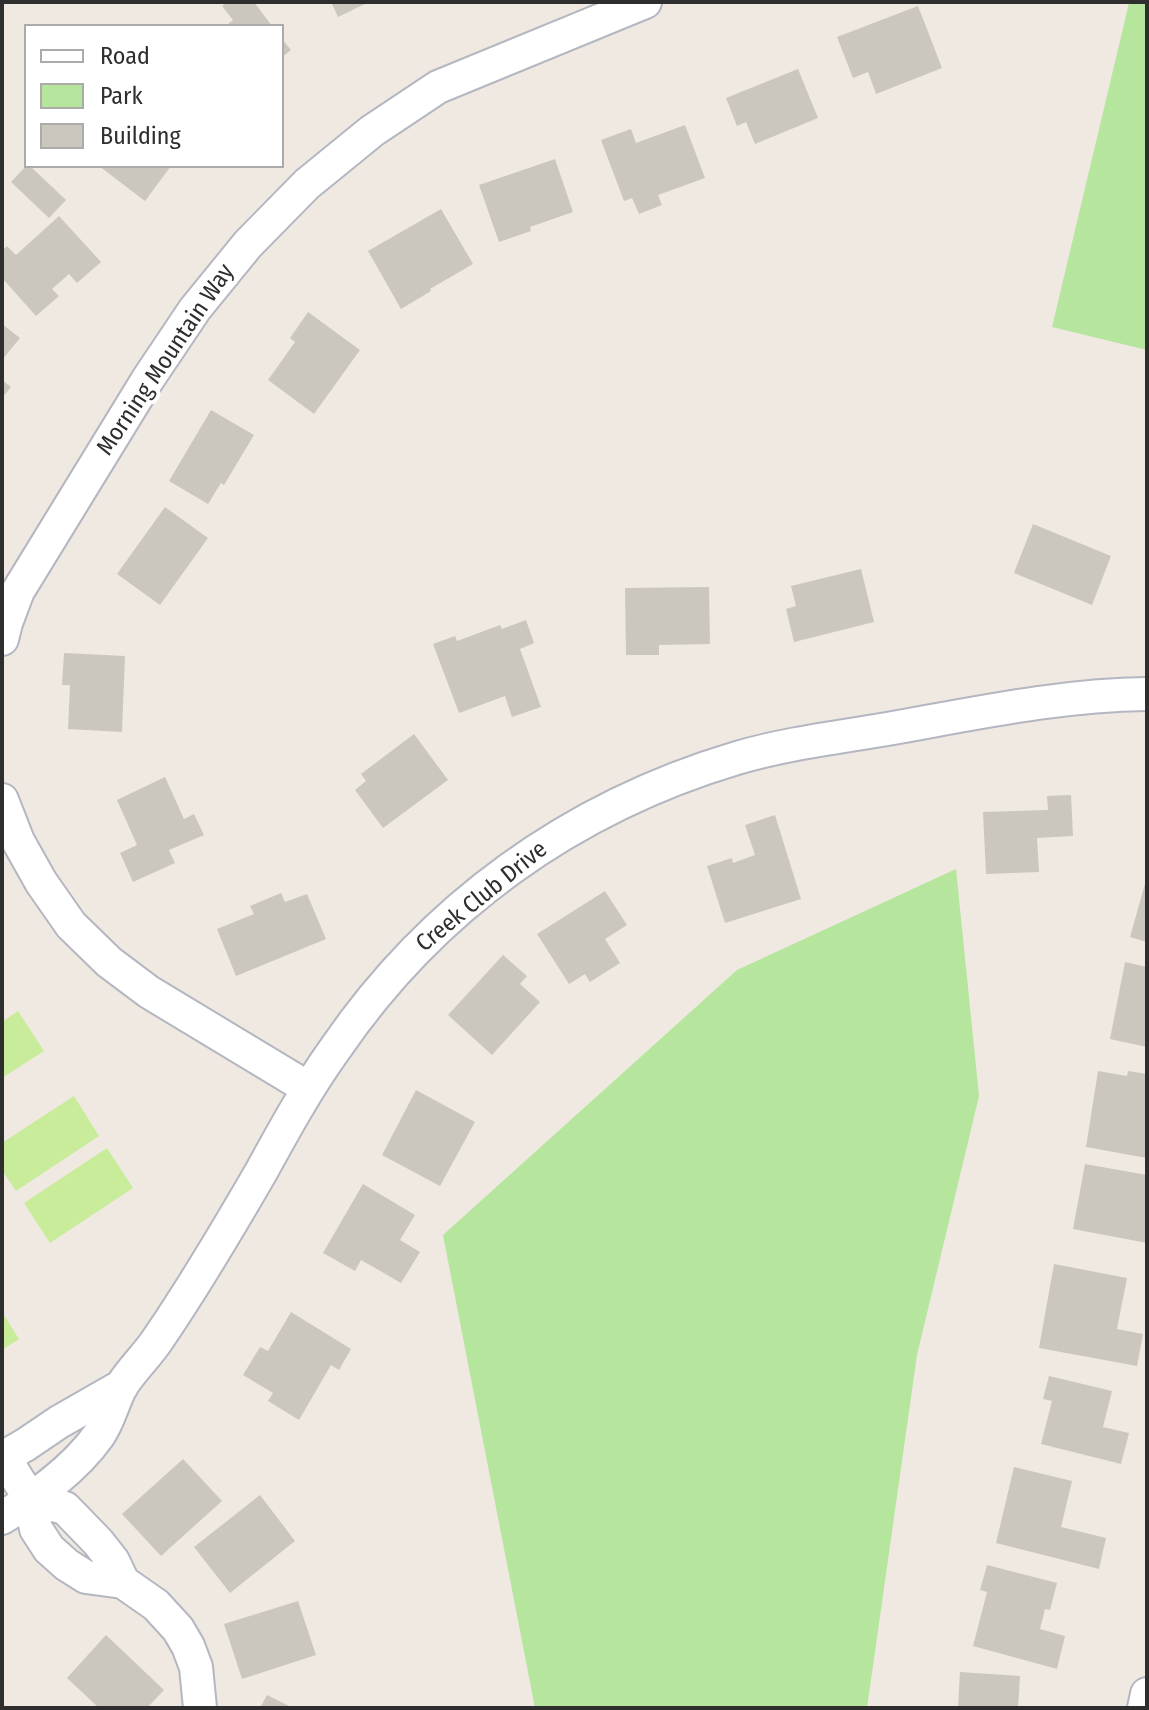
<!DOCTYPE html>
<style>
body{margin:0}
#map{position:relative;width:1149px;height:1710px;overflow:hidden;background:#efe9e1;font-family:"Fira Sans Condensed",sans-serif}
canvas{display:block}
.frame{position:absolute;inset:0;border:4px solid #2e2e2e;pointer-events:none}
.legend{position:absolute;left:24px;top:24px;width:260px;height:144px;box-sizing:border-box;background:#fff;border:2px solid #ababab;margin:0;padding:10px 14px;list-style:none;font-size:24px;color:#2e2e2e}
.legend li{display:flex;align-items:center;gap:16px;height:40px}
.legend b{width:40px;border:2px solid #ababab}
</style>
<div id="map">
<canvas width="1149" height="1710"></canvas>
<div class="frame"></div>
<ul class="legend">
<li><b style="height:10px;background:#fff"></b>Road</li>
<li><b style="height:22px;background:#b6e59e"></b>Park</li>
<li><b style="height:22px;background:#cbc7bf"></b>Building</li>
</ul>
</div>
<script>
const ctx = document.querySelector('canvas').getContext('2d');
ctx.lineJoin = 'round';
function fill(path, color) {
  ctx.fillStyle = color;
  ctx.fill(path, 'evenodd');
}
function strokePath(path, color, width, dash) {
  ctx.strokeStyle = color;
  ctx.lineWidth = width;
  ctx.lineCap = dash ? 'butt' : 'round';
  ctx.setLineDash(dash || []);
  ctx.stroke(path);
}
function label(font, color, halo, rows, align = 'center') {
  ctx.font = font + ' "Fira Sans Condensed",sans-serif';
  ctx.lineWidth = 8;
  ctx.setLineDash([]);
  ctx.textBaseline = 'middle';
  ctx.strokeStyle = halo;
  ctx.fillStyle = color;
  for (const [text, x, y, turn = 0] of rows) {
    ctx.save();
    ctx.translate(x, y);
    ctx.rotate((+turn || 0) * Math.PI / 180);
    ctx.textAlign = isNaN(turn) ? turn : align;
    if (halo) ctx.strokeText(text, 0, 0);
    ctx.fillText(text, 0, 0);
    ctx.restore();
  }
}
fill(new Path2D(`
 M1131 2H1147V350L1052 327 1129 3Z
 M956 869 979 1096 917 1355 867 1708H535L443 1235 737 970Z`), '#b6e59e');
fill(new Path2D(`
 M18 1011 44 1051 2 1078V1022Z
 M74 1096 99 1136 16 1191 2 1170V1143Z
 M107 1148 133 1188 50 1243 24 1203Z
 M2 1312 19 1339 2 1350Z`), '#c9ec9a');
fill(new Path2D(`
 M227 2H254L272 26H226L233 20 222 6Z
 M331 2H369L338 17Z
 M918 6 942 68 876 94 868 72 853 78 837 37Z
 M282 39 291 50 282 57Z
 M798 69 818 118 755 144 746 122 737 126 726 98Z
 M685 125 705 178 658 195 662 205 639 214 632 198 624 201 601 140 631 129 636 143Z
 M555 159 573 212 530 227 531 231 499 242 479 185Z
 M26 166H30L66 200 49 218 11 182Z
 M99 166H171L145 201Z
 M441 209 473 264 430 289 431 291 401 309 368 251Z
 M59 216 101 262 77 283 69 274 52 289 59 296 36 316 2 278V251L7 246 16 255Z
 M308 312 360 350 314 414 268 380 295 342 290 338Z
 M2 324 20 338 2 360Z
 M2 380 11 387 2 398Z
 M211 410 254 435 224 485 221 483 208 504 169 481Z
 M165 507 208 538 160 605 117 574Z
 M1033 524 1111 556 1092 605 1014 573Z
 M861 569 874 622 794 642 786 609 796 606 791 586Z
 M709 587 710 644 659 645V655H626L625 588Z
 M526 620 534 643 520 649 541 707 512 717 505 696 459 713 433 644 455 636 457 641 500 625 502 629Z
 M64 653 125 656 122 732 68 729 70 685H62Z
 M414 734 448 780 383 828 355 790 366 781 361 774Z
 M165 777 184 819 194 814 204 835 169 850 175 863 133 882 120 853 137 845 117 800Z
 M1071 795 1073 836 1037 838 1039 872 986 874 983 812 1048 810 1047 796Z
 M775 815 801 899 725 923 707 866 732 858 733 863 755 855 745 825Z
 M1146 880H1147V942L1130 937Z
 M605 891 627 925 605 939 620 963 590 982 585 974 569 984 537 934Z
 M281 893 285 902 307 894 326 939 236 976 217 929 254 914 250 906Z
 M503 955 527 976 520 984 540 1002 492 1055 448 1015Z
 M1125 962 1147 967V1047L1110 1039Z
 M1098 1071 1127 1076 1128 1071 1147 1074V1158L1086 1147Z
 M416 1090 475 1122 440 1186 382 1155Z
 M1085 1164 1147 1175V1243L1073 1229Z
 M363 1184 415 1215 400 1240 420 1252 401 1283 361 1260 355 1271 323 1253Z
 M1054 1264 1127 1278 1117 1329 1143 1334 1137 1366 1039 1348Z
 M291 1312 351 1349 339 1370 331 1365 299 1420 268 1401 273 1393 243 1375 260 1347 268 1351Z
 M1049 1376 1112 1391 1103 1427 1129 1433 1121 1464 1041 1444 1052 1401 1043 1399Z
 M183 1459 222 1501 161 1556 122 1514Z
 M1014 1467 1072 1481 1061 1527 1106 1538 1099 1569 996 1543Z
 M260 1495 295 1541 230 1593 194 1547Z
 M987 1565 1057 1583 1050 1610 1045 1609 1040 1629 1065 1636 1057 1669 973 1646 987 1592 980 1590Z
 M298 1601 316 1655 242 1679 224 1624Z
 M106 1635 164 1690 147 1708H99L67 1678Z
 M960 1672 1020 1676 1018 1708H958Z
 M267 1695 293 1708H260Z`), '#cbc7bf');
const street = new Path2D(`
 M2 639 6 623 18 591 148 379 195 309 248 244 307 184 372 131 438 87 645 2
 M2 800 18 841 41 882 71 925 109 962 149 992 308 1088
 M4 1457 30 1499 36 1529 49 1549 67 1565 86 1577 123 1582 156 1605 178 1629 188 1646 196 1667 200 1708
 M2 1458 25 1445 59 1422 122 1386
 M30 1499 65 1508 98 1542 113 1561 123 1582
 M2 1518C37 1496 75 1469 99 1435 109 1421 113 1402 121 1387 131 1370 147 1356 158 1339 195 1285 228 1229 261 1172 284 1130 307 1088 335 1049 432 907 572 807 737 758 788 743 841 737 893 728 977 713 1061 695 1147 694
 M1144 1708 1147 1694`);
strokePath(street, '#b4b7c1', 36);
strokePath(street, '#fff', 32);
label('24px', '#2e2e2e', '#fff', [
 ["Morning Mountain Way",166,360,-56],
 ["Creek Club Drive",482,897,-39]
]);
</script>
